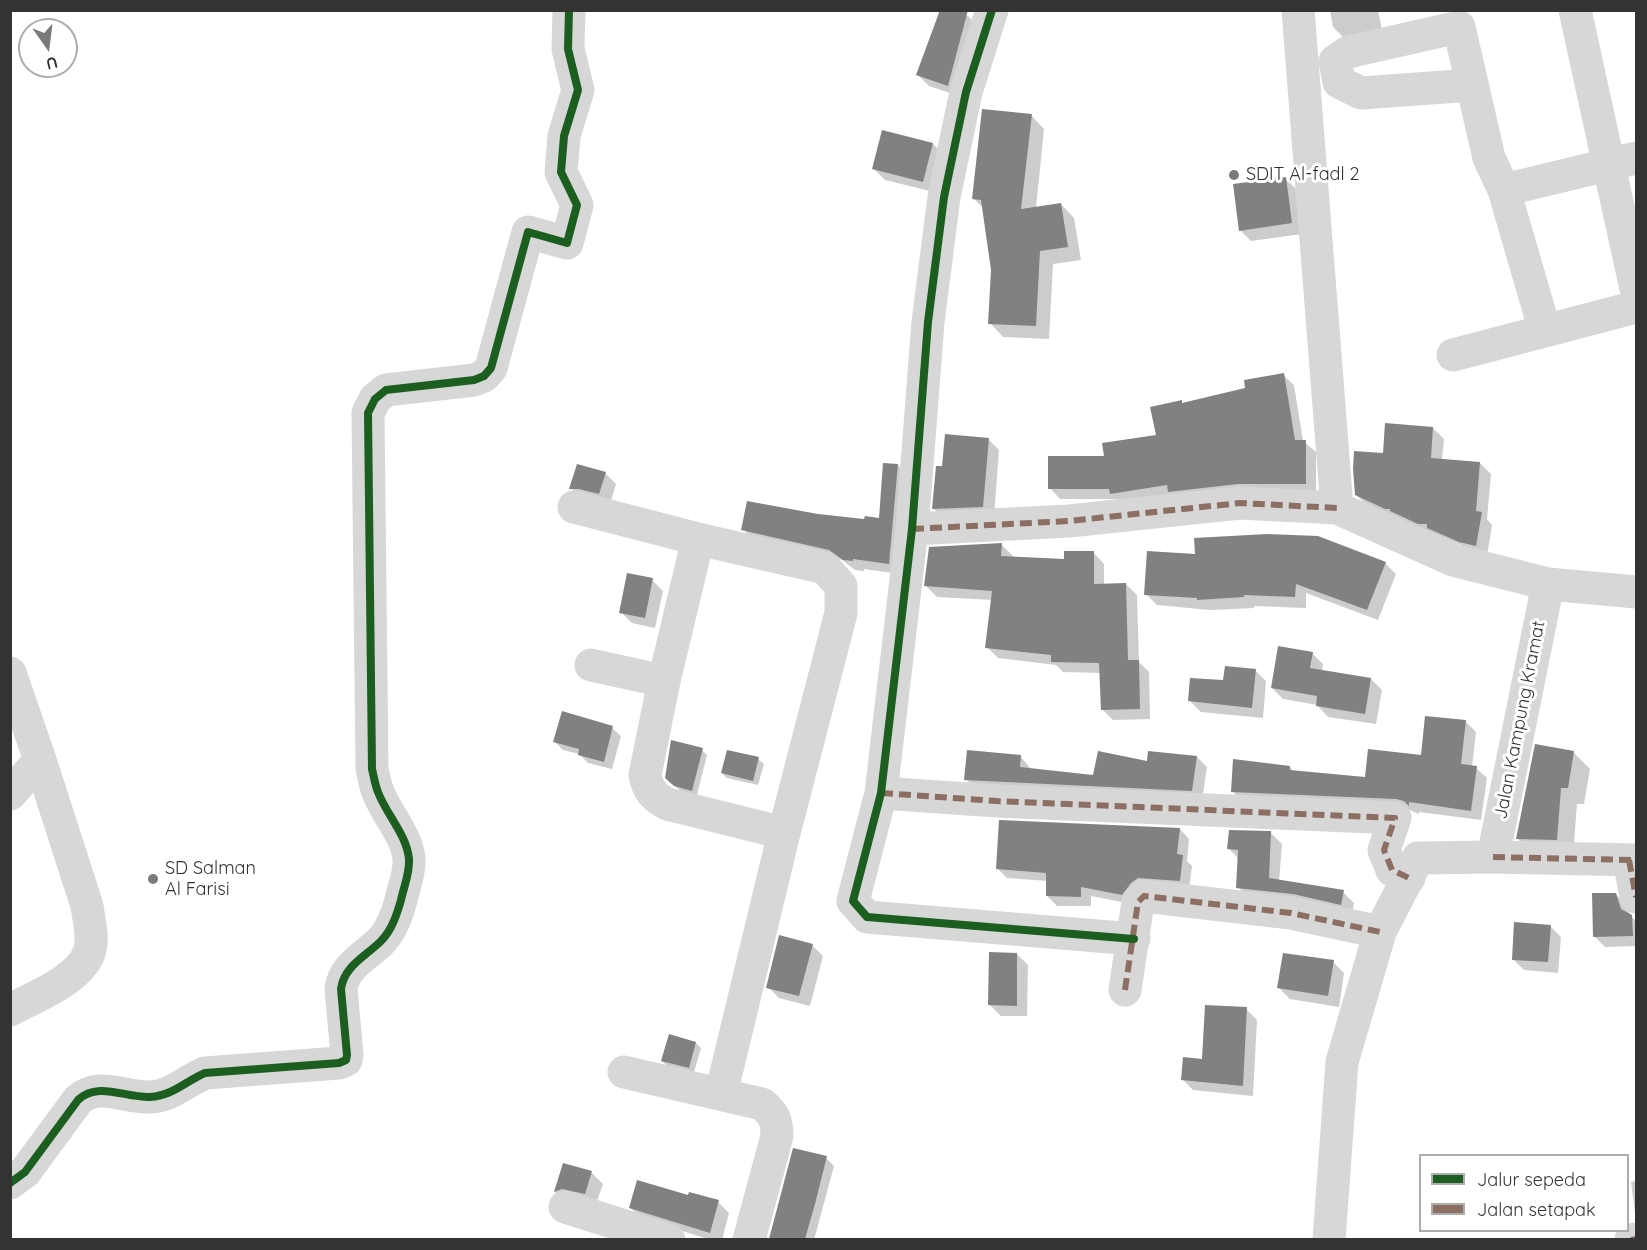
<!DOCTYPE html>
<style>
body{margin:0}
#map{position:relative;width:1647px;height:1250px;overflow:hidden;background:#fff;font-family:Quicksand,sans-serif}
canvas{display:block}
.frame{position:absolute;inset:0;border:12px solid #333;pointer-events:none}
.legend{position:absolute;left:1419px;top:1154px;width:210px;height:78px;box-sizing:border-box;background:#fff;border:2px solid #adadad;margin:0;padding:8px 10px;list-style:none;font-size:18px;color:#333}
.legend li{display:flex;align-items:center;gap:12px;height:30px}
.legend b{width:30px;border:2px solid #adadad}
.north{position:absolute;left:18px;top:18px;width:60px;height:60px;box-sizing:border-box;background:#fff;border:2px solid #adadad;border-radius:50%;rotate:166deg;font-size:16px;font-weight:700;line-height:24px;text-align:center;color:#333}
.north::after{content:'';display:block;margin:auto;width:21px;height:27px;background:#7a7a7a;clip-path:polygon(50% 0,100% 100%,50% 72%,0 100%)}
</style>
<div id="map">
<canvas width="1647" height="1250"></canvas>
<div class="frame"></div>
<ul class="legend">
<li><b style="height:8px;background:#1b5e20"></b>Jalur sepeda</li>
<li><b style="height:8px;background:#8d6e63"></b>Jalan setapak</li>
</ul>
<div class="north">U</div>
</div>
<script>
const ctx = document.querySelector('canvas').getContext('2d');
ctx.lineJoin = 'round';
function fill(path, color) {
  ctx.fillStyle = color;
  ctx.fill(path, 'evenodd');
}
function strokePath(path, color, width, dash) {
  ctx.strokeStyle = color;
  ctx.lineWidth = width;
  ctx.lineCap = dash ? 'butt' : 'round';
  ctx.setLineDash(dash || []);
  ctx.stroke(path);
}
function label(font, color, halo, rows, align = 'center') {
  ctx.font = font + ' Quicksand,sans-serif';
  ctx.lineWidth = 6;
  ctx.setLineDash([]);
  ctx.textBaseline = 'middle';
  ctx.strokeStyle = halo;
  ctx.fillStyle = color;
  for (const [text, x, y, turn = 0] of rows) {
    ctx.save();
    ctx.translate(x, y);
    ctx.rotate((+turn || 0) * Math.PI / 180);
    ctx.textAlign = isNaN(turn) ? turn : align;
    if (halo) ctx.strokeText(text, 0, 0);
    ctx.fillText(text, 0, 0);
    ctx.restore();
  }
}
fill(new Path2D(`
 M1330 10H1378L1382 30 1344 38 1333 27Z
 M967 15 978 26 959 96 929 86 918 75Z
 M1031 115 1044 129 1036 208 1061 204 1074 218 1081 260 1053 264 1049 339 1003 337 990 323 993 270 984 209 973 198Z
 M883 132 933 144 944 155 934 192 885 180 874 169Z
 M1286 179 1297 190 1302 234 1251 241 1240 230Z
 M1283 375 1294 385 1303 441 1316 452V494L1122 504 1117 499H1060L1050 488 1106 457 1157 436 1181 402 1183 404 1247 389Z
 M1433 428 1444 439 1442 460 1480 463 1491 474 1487 519 1492 525 1487 556 1368 506 1356 495 1384 455Z
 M988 439 999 450 994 517 945 520 934 509 943 468Z
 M898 465 909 476 900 574 864 569V571L855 570 842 560 754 540 743 529 818 515 865 521 880 520Z
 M605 473 616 484 610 504 582 499 571 488Z
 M1002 545 1013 556V558L1066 560 1094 553 1104 564V585L1126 584 1137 595 1139 662 1149 672 1150 719 1113 720 1102 709 1101 673 1063 672 1056 665 998 658 987 647 992 600 937 597 926 586Z
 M1385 563 1396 574 1378 620 1306 593V608L1254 606V608L1210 610 1157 605 1146 594Z
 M652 580 663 591 655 628 632 623 621 612Z
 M1312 653 1323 664 1322 671 1371 679 1382 690 1376 724 1328 717 1317 705 1283 699 1272 688Z
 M1255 670 1266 681 1263 718 1201 712 1190 701 1225 682Z
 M1466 722 1476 732 1472 767 1476 768 1487 778 1481 820 1419 812V814L1407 809 1243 802 1233 792 1290 767 1294 772 1366 779 1422 756Z
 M612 728 621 736 612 769 588 763 579 754 563 750 554 741Z
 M702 750 707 755 697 795 681 791 669 781Z
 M1573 752 1590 769 1584 804H1577L1573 856 1534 855 1517 838Z
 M1021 757 1031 769 1094 776 1148 763 1197 757 1207 767 1202 800 976 790 966 779Z
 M758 759 764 764 758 785 727 778 722 773Z
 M1180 829 1189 839 1187 861 1192 866 1189 890 1132 904 1091 896V906H1057L1047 896 1048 881 1007 878 998 869Z
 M1271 833 1282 844 1279 882 1343 892 1354 903 1352 915 1249 898 1238 887 1239 859 1229 849Z
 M1615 894 1627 905 1630 915 1636 921V946L1605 947 1594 936Z
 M1550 926 1561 937 1558 973 1524 970 1513 959Z
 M812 945 823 956 810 1006 779 998 768 987Z
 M1017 954 1028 965 1027 1016H1001L990 1005Z
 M1333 962 1344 973 1339 1007 1290 999 1279 988Z
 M1246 1009 1257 1020 1253 1096 1193 1090 1182 1079 1204 1061Z
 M696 1043 701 1048 694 1072 667 1066 662 1061Z
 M794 1150 826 1158 834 1166 814 1240H769Z
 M564 1165 592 1173 603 1184 596 1204 566 1202 555 1192Z
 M1636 1181V1221L1631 1182Z
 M689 1197 718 1202 729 1213 722 1240H711L641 1218 630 1207Z`), '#0003');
fill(new Path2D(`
 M940 10H968L948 86 916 75Z
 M982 109 1032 114 1021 209 1061 203 1068 247 1040 251 1036 326 988 324 991 270 981 200 972 199Z
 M882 130 933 143 923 182 872 169Z
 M1286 177 1292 223 1239 231 1233 184Z
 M1284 373 1295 440H1306V484H1238L1168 492 1167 485 1110 494 1109 489H1048V456H1104L1102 443 1156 435 1150 407 1182 400V403L1245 388 1244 380Z
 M1385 423 1433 427 1431 458 1480 462 1476 511 1482 512 1476 546 1459 542 1427 528V524H1418L1390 511V509H1385L1355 495 1353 469 1354 451 1383 453Z
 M945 434 989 438 983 507 932 509 936 466H942Z
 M883 463 898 464 889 564 853 559V561L843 560 829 550 741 530 747 501 818 514 864 519 865 516 879 518Z
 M577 464 606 472 599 494 579 489H569Z
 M1267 534 1318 536 1386 562 1367 610 1296 584 1295 597 1244 595V597L1197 600V598L1144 595 1147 551 1195 554 1194 538Z
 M1002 543 1001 556 1064 559V551H1094V584L1126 583 1128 660H1139L1140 709 1101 710 1099 663 1051 662V655L985 648 992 591 924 586 929 547Z
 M627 573 653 578 645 618 619 613Z
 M1278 646 1313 652 1310 668 1371 678 1365 714 1316 706 1317 696 1271 688Z
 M1225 666 1256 669 1252 708 1188 701 1190 678 1223 680Z
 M562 711 613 726 604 762 578 755 579 749 553 742Z
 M1425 716 1466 720 1461 764 1477 766 1471 811 1409 802V806L1404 801 1396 799 1231 792 1233 759 1290 766V770L1365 777 1368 749 1421 755Z
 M671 740 703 748 692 791 674 786 665 778Z
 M1535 744 1574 751 1568 788H1561L1557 840 1516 839Z
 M727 750 759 757 753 781 721 773Z
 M967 750 1021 755 1020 767 1093 775 1098 751 1147 761 1148 751 1197 756 1192 791 964 780Z
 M999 820 1180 828 1177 854 1183 855 1180 881 1138 878 1131 883 1122 895 1081 887V897L1046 896V873L996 869Z
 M1229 830 1271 831 1269 878 1344 890 1341 905 1293 894 1236 888 1238 850 1227 849Z
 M1592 893H1616L1621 909 1632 915 1633 936 1593 937Z
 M1514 922 1551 925 1548 962 1512 960Z
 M779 935 813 944 799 996 766 988Z
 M989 952 1017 953V1006L988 1005Z
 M1283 953 1334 960 1328 996 1277 988Z
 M1205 1005 1247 1007 1243 1086 1181 1080 1183 1057 1202 1059Z
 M669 1034 696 1042 689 1068 661 1061Z
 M793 1148 827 1156 815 1204 805 1239H769Z
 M563 1163 592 1171 585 1194 562 1189 554 1192Z
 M637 1180 688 1195 689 1192 719 1200 710 1233 629 1208Z`), '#818181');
strokePath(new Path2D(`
 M992 10 966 92 944 197 928 322 912 529 881 793 853 901 867 917 1134 939
 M1298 10 1337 508
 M1575 10 1636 289
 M1472 85 1361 93 1339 82 1335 61 1348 52 1459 27 1489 158 1504 190 1545 331
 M1504 190 1636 158
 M1453 355 1636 307
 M574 507 698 539 825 568 841 586V613L784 833
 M912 529 1069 521 1240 503 1337 508 1453 560 1548 584 1636 592
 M698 539 664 681 645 775C648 790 653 796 667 804L784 833 721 1094
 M591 665 664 681
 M10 673 40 760 10 794
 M881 793 997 801 1395 818 1384 850 1392 870 1409 878
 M1493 857 1548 584
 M1629 860 1636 897
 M1125 990 1138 902 1144 896 1291 913 1380 932
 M10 1010C34 997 79 980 89 953 94 939 89 920 87 906L40 760
 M624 1072 762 1104C774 1114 777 1121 777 1136L749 1240
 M10 1183 25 1172 78 1100C98 1081 125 1098 150 1097 172 1096 186 1081 205 1073L339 1063 346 1060 347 1055 341 989C344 966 365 957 381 941 392 930 397 914 401 900 404 886 410 873 409 859 407 835 386 814 378 792 375 785 374 777 372 769L368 413 375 399 386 390 474 380 484 376 491 368 528 232 567 243 577 205 561 172 564 136 578 90 568 49 569 10
 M565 1207 669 1240
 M1329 1240 1342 1062 1380 932 1418 858 1493 857 1636 860
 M1631 1240 1636 1239`), '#d7d7d7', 33);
strokePath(new Path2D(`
 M912 529 1069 521 1240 503 1337 508
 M881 793 997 801 1395 818 1384 850 1392 870 1409 878
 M1493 857 1636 860
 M1629 860 1636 897
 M1125 990 1138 902 1144 896 1291 913 1380 932
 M1631 1240 1636 1239`), '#8d6e63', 6, [12, 6]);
strokePath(new Path2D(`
 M992 10 966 92 944 197 928 322 912 529 881 793 853 901 867 917 1134 939
 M10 1183 25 1172 78 1100C98 1081 125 1098 150 1097 172 1096 186 1081 205 1073L339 1063 346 1060 347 1055 341 989C344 966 365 957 381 941 392 930 397 914 401 900 404 886 410 873 409 859 407 835 386 814 378 792 375 785 374 777 372 769L368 413 375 399 386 390 474 380 484 376 491 368 528 232 567 243 577 205 561 172 564 136 578 90 568 49 569 10`), '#1b5e20', 8);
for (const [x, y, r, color] of [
 [1234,175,6,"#7a7a7a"],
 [153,879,6,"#7a7a7a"]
]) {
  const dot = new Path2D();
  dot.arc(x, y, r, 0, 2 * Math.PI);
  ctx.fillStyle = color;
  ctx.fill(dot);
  strokePath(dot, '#fff', 2);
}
label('18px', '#333', '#fff', [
 ["SDIT Al-fadl 2",1246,175],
 ["SD Salman",165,869],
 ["Al Farisi",165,890]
], 'left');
label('18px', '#333', '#fff', [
 ["Jalan Kampung Kramat",1520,720,-79]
]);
</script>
